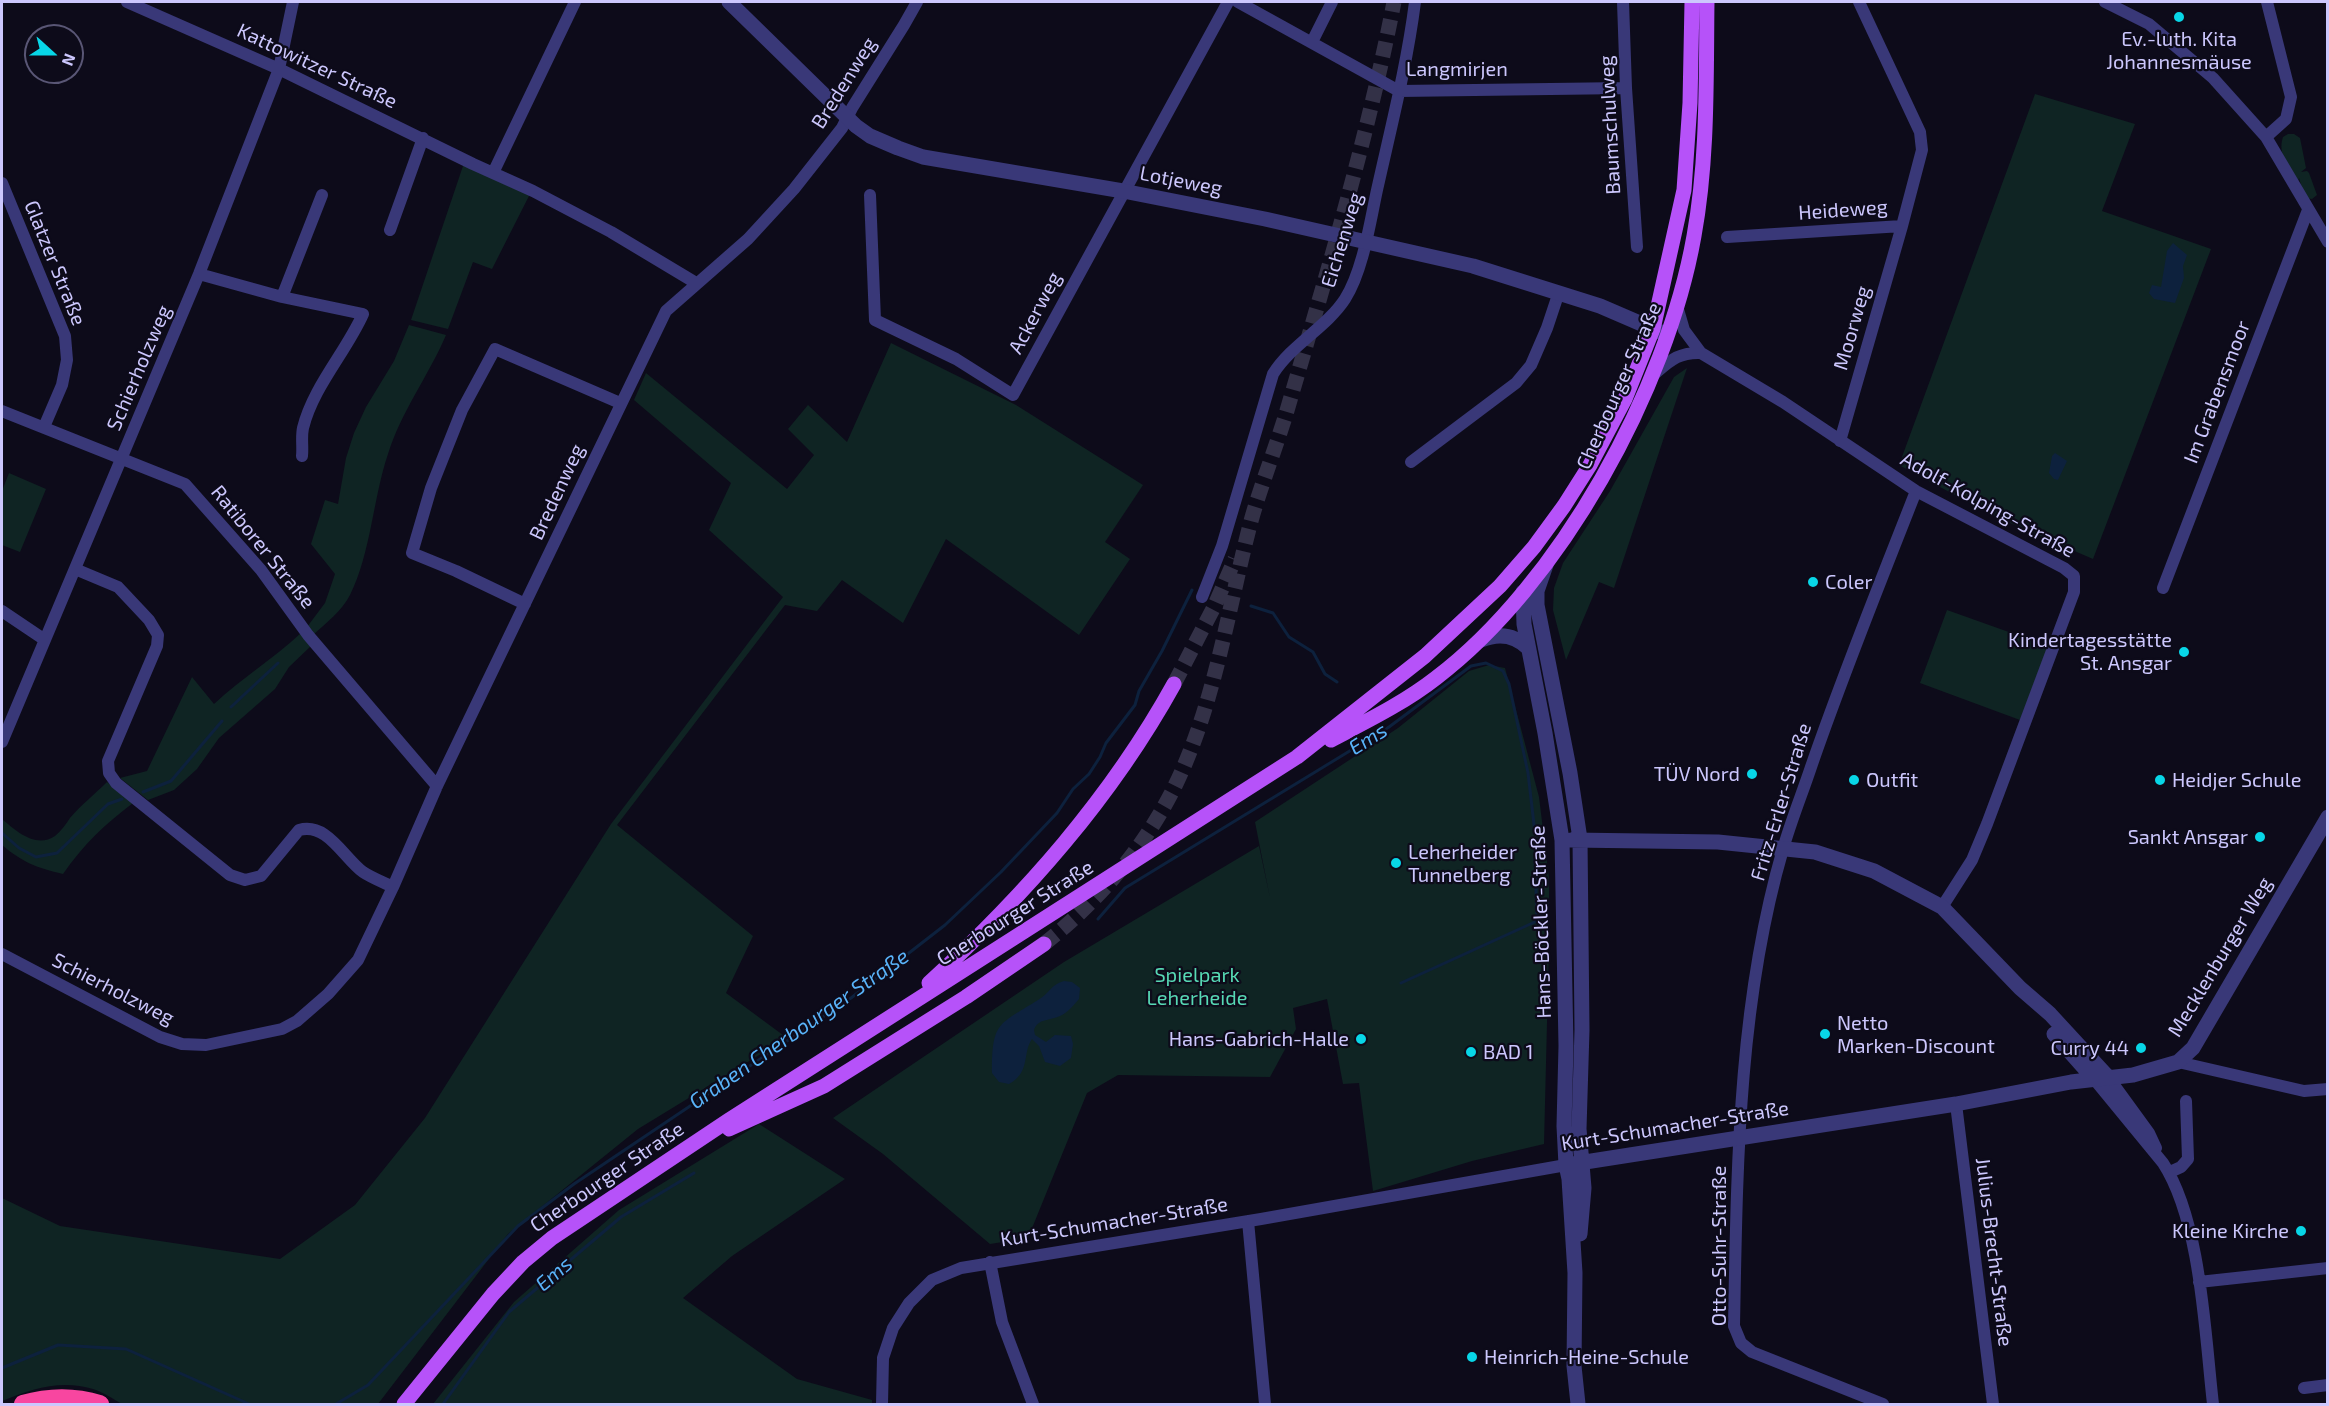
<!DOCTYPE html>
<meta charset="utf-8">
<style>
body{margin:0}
#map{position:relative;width:2329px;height:1406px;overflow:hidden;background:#0d0b1a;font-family:"Exo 2",sans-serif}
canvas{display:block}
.frame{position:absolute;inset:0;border:3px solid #ccc7fd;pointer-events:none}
.north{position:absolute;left:24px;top:24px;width:60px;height:60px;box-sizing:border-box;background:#0d0b1a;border:2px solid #595675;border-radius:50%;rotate:111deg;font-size:16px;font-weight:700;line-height:24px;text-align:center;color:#ccc7fd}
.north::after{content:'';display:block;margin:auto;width:21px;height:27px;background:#08d6e7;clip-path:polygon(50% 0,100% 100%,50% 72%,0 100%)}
</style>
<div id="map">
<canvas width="2329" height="1406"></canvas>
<div class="frame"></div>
<div class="north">N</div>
</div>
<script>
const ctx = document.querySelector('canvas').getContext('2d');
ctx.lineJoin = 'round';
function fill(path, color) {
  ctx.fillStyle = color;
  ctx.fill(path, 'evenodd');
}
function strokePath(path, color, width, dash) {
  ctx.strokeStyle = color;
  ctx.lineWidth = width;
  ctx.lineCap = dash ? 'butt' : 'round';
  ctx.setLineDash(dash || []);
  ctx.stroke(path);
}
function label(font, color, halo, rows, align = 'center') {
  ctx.font = font + ' "Exo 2",sans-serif';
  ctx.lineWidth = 4.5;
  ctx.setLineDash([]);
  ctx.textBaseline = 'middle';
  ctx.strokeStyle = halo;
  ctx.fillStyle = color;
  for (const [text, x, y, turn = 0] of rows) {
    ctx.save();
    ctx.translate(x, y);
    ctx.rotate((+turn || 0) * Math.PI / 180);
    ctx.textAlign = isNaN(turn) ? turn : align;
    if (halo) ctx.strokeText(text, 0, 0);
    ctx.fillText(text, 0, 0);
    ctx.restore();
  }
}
fill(new Path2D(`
 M2035 94 2135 124 2102 211 2211 249 2093 559 1996 517 1899 465Z
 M2288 134H2294L2300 138 2306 168 2301 172 2307 171 2309 173 2317 195 2312 199 2305 198 2299 178 2298 182C2289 167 2277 154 2283 137Z
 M464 163 530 194 492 269 473 262 448 329 411 320Z
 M409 325 446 335C429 375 401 412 388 454 373 498 371 553 350 595 342 611 326 623 313 635L307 627 325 603 335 574 311 544 325 500 338 504 346 458 354 433 366 407 394 361Z
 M891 343 1016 405 1143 485 1105 542 1130 559 1079 635 946 539 903 623 842 580 817 611 785 605 617 825 753 936 726 993 787 1038 638 1129 508 1234 378 1404H122C113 1399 103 1392 93 1389 61 1379 31 1389 2 1401V1198L60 1226 280 1259 355 1205 425 1118 611 824 783 597 709 530 731 483 634 400 646 373 787 489 814 455 788 429 808 405 847 442Z
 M1687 368 1614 588 1599 582 1566 660 1553 610 1554 588 1563 563 1610 491 1674 377Z
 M9 473 46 489 20 552 2 545V491Z
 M1947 610 2048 646 2020 720 1920 683Z
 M301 633 311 646 289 667 275 689 219 738 197 769 174 790 148 800 120 778 147 771 192 677 214 704C242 678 273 659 301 633Z
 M1489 665 1505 668 1539 797 1549 878V942L1544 1144 1472 1161 1373 1191 1359 1083 1343 1084 1327 999 1293 1008 1296 1029 1270 1077 1118 1075 1087 1093 1028 1238 990 1244 883 1154 833 1118 1064 962 1259 846 1270 898 1255 822 1398 728 1469 671Z
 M107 782 133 803C105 824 83 845 63 874 37 868 22 862 2 845V819C16 831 36 849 55 836 61 831 66 824 70 818 81 805 95 794 107 782Z
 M759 1124 845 1179 732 1256 683 1298 797 1379 872 1400V1404H433L514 1302 619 1210Z`), '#0f2423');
fill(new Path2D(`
 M2173 243 2187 255 2183 266 2184 278 2175 303 2154 299 2149 293 2152 285 2161 287 2167 251Z
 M2055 453 2067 461 2058 480 2054 479 2049 473 2052 456Z
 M1064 981 1072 982 1080 988 1079 999C1074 1005 1067 1013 1060 1016 1050 1021 1038 1018 1034 1030L1035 1035 1046 1042 1055 1035 1071 1036 1073 1044 1071 1058 1060 1066 1045 1062 1039 1046 1032 1039C1022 1053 1031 1072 1009 1084L999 1082 992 1073C992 1022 998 1025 1038 1000 1049 994 1051 984 1064 981Z`), '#0d213d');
strokePath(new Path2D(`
 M1251 606 1273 613 1289 637 1313 652 1325 674 1337 682
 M231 707 278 663
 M143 792 171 781 222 721
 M2 833 19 848 36 857 57 853 108 804 122 799
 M1098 919 1125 888 1389 727 1471 666 1486 663 1503 671 1509 684 1528 773 1535 833
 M1401 983 1537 921 1535 859
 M2 1368 58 1345 126 1349 249 1404
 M336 1404 368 1385 518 1226 574 1184 851 998 945 925 1001 872 1057 813 1073 789 1089 774 1100 757 1106 743 1135 705 1139 691 1162 651 1192 590
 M443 1404 509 1312 621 1217 694 1173`), '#0d213d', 3);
strokePath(new Path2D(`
 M1174 684 1214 607 1235 559
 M1044 944C1097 902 1141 852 1172 792 1215 707 1227 612 1251 521 1261 485 1275 450 1286 414 1326 277 1367 141 1394 2`), '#333147', 15, [15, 8]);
strokePath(new Path2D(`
 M127 2 279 69 473 164 533 191 611 232 696 283
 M1238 2 1399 91 1626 88
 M1623 2 1626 88 1637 247
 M2105 2 2149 24 2213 78 2266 137 2328 242
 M1312 42 1332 2
 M2266 137 2286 119 2291 97 2267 2
 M493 173 575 2
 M2 183 65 336 67 360 62 385 44 427
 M870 195 875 320 956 359 1013 395 1228 2
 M390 230 423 138
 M1727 237 1902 226 1922 150 1920 132 1859 2
 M199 274 282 297 363 314C346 352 313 387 303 428 301 437 303 447 302 456
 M282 297 322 195
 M1677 306 1684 330 1701 353 1783 402 1916 491 2064 568 2074 576V592L1987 824 1972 860 1942 907
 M1651 377C1669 362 1677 352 1701 353
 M2 411 185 484 261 570 308 635 437 786
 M1840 441 1902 226
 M1411 462 1516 383 1531 365 1547 328 1559 292
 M75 569 118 587 149 620 158 635 157 646 108 761 109 773 116 783 230 875 245 880 261 876 299 830C327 822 343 857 363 872 372 878 383 882 393 887
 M2163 588 2308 210
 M1202 597 1222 546 1273 374C1292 344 1326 328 1345 299 1363 271 1370 222 1377 190 1391 127 1407 65 1415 2
 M525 604 456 571 412 553 431 488 462 410 495 349 620 403
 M2 611 45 640
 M2 742 199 274 279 69 293 2
 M2 954 160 1037 182 1044 206 1045 282 1029 297 1021 328 994 358 960 393 887 437 786 666 311 748 239 794 189 842 128 852 108 904 25 917 2
 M2178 1062 2304 1091 2328 1089
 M2109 1078 2149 1133 2156 1148
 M2094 1079 2163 1163C2201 1221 2205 1335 2213 1404
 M1956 1104 1993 1404
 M2170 1172 2181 1167 2188 1159 2186 1101
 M1248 1221 1265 1404
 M990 1262 1002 1322 1033 1404
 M2199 1282 2328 1268
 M2304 1388 2328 1385
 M882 1404 883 1358 893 1328 909 1303 932 1280 961 1268 1261 1219 1566 1165
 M1883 1404 1752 1352 1741 1343 1734 1326C1737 1167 1738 1004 1783 849 1791 821 1802 794 1811 767 1843 674 1880 583 1916 491`), '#393878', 12);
strokePath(new Path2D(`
 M729 2 856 126 870 136 898 148 923 157 1123 191 1265 219 1473 266 1600 306 1665 334
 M1546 565 1537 591V605L1570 773 1580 839 1582 1030 1579 1129 1584 1188 1580 1234
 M1523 592 1524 624 1545 733 1562 840 1566 1046 1564 1126 1566 1165 1569 1179 1575 1273 1574 1366 1578 1404
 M1481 640C1498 633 1514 634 1528 648
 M1571 840 1718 842 1815 852 1874 871 1942 907 2020 988 2050 1014 2109 1078
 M2054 1034 2094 1079
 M1566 1165 1956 1104 2071 1082 2133 1075 2178 1062 2193 1048 2328 817`), '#393878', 15);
strokePath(new Path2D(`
 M1331 740C1367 721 1404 703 1436 678 1560 584 1667 389 1694 236 1708 159 1706 80 1707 2
 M929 983C1025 895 1111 798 1174 684
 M729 1129 824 1086 966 997 1044 944
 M404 1404 493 1294 523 1262 552 1238 729 1120 1297 757 1425 656 1500 586 1534 547 1564 506 1590 465 1625 399 1653 329 1684 190 1690 103 1692 2`), '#b652f9', 15);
strokePath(new Path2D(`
 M23 1404C50 1396 74 1396 100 1404`), '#f846a0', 18);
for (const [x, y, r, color] of [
 [2179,17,6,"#08d6e7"],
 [1813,582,6,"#08d6e7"],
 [2184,652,6,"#08d6e7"],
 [1752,774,6,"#08d6e7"],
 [1854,780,6,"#08d6e7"],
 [2160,780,6,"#08d6e7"],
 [2260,837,6,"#08d6e7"],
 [1396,863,6,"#08d6e7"],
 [1825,1034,6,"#08d6e7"],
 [1361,1039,6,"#08d6e7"],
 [2141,1048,6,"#08d6e7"],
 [1471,1052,6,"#08d6e7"],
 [2301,1231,6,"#08d6e7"],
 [1472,1357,6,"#08d6e7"]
]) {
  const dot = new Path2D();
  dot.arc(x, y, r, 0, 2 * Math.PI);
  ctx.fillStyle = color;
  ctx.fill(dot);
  strokePath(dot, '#0d0b1a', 2);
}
label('20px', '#ccc7fd', '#0d0b1a', [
 ["Ev.-luth. Kita",2179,39,"center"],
 ["Johannesmäuse",2179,62,"center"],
 ["Coler",1825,582],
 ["Kindertagesstätte",2172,640,"right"],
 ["St. Ansgar",2172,663,"right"],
 ["TÜV Nord",1740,774,"right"],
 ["Outfit",1866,780],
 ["Heidjer Schule",2172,780],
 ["Sankt Ansgar",2248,837,"right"],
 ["Leherheider",1408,852],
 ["Tunnelberg",1408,875],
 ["Netto",1837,1023],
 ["Marken-Discount",1837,1046],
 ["Hans-Gabrich-Halle",1349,1039,"right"],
 ["Curry 44",2129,1048,"right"],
 ["BAD 1",1483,1052],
 ["Kleine Kirche",2289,1231,"right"],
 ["Heinrich-Heine-Schule",1484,1357]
], 'left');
label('20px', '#ccc7fd', '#0d0b1a', [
 ["Kattowitzer Straße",317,66,25],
 ["Langmirjen",1457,69],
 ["Bredenweg",844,83,-58],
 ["Baumschulweg",1610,125,-93],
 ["Lotjeweg",1181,181,11],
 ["Heideweg",1843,210,-4],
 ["Eichenweg",1342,240,-73],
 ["Glatzer Straße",55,263,68],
 ["Ackerweg",1035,313,-62],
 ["Moorweg",1852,328,-74],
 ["Schierholzweg",139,368,-67],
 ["Cherbourger Straße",1619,386,-66],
 ["Im Grabensmoor",2217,392,-69],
 ["Bredenweg",557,492,-65],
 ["Adolf-Kolping-Straße",1988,505,29],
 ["Ratiborer Straße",263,547,51],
 ["Fritz-Erler-Straße",1781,802,-73],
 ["Cherbourger Straße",1015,913,-32],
 ["Hans-Böckler-Straße",1541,922,-92],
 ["Mecklenburger Weg",2220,957,-59],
 ["Schierholzweg",113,989,27],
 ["Kurt-Schumacher-Straße",1675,1126,-9],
 ["Cherbourger Straße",607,1177,-34],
 ["Kurt-Schumacher-Straße",1114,1222,-9],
 ["Otto-Suhr-Straße",1719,1246,-90],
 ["Julius-Brecht-Straße",1994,1252,83]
]);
label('20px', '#57d9b5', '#0d0b1a', [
 ["Spielpark",1197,975],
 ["Leherheide",1197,998]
]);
label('italic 21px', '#59b3f9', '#0d0b1a', [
 ["Ems",1368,739,-32],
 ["Graben Cherbourger Straße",799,1029,-35],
 ["Ems",554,1274,-41]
]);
</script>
